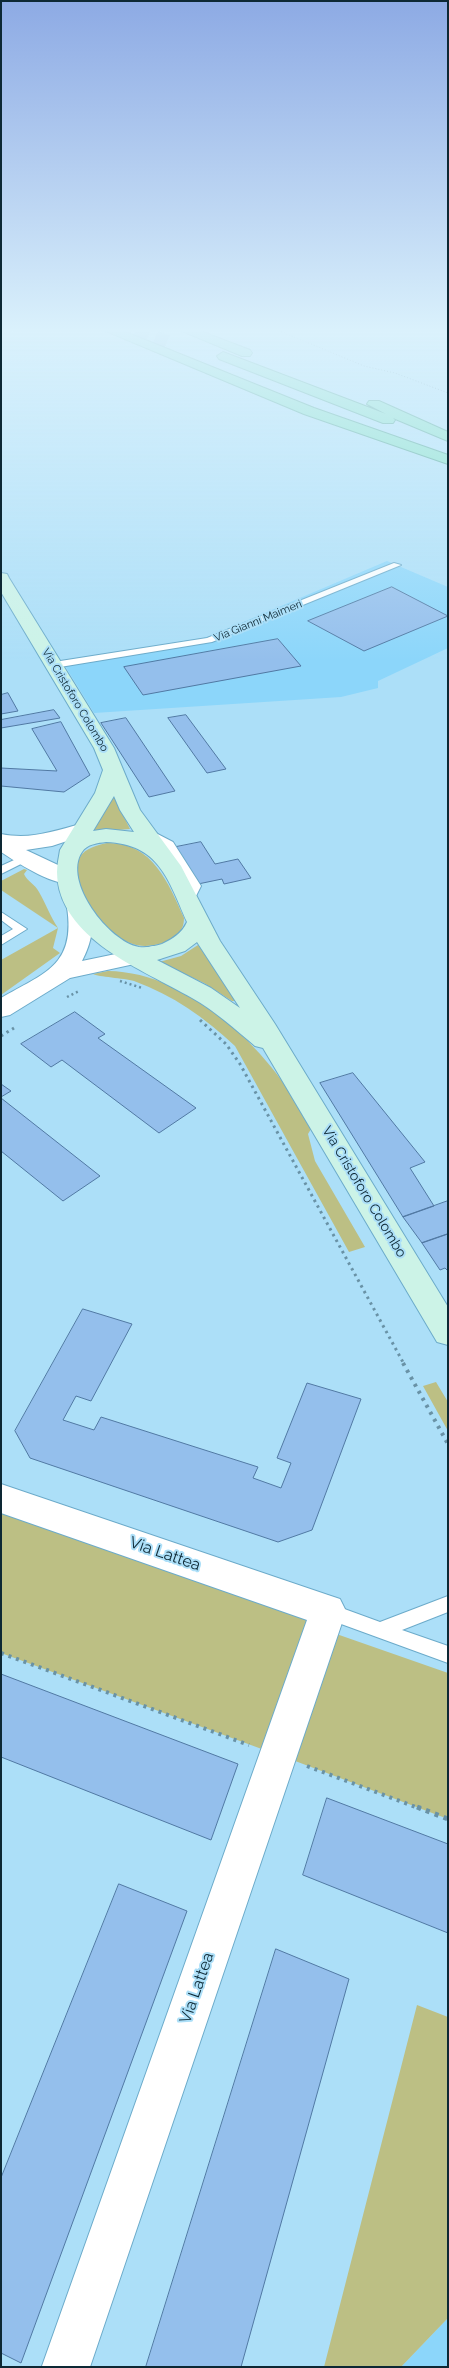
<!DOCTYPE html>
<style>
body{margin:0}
#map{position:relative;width:449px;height:2368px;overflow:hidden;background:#acdff8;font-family:Raleway,sans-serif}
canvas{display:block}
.frame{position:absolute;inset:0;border:2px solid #0d2834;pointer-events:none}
</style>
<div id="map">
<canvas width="449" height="2368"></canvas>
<div class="frame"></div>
</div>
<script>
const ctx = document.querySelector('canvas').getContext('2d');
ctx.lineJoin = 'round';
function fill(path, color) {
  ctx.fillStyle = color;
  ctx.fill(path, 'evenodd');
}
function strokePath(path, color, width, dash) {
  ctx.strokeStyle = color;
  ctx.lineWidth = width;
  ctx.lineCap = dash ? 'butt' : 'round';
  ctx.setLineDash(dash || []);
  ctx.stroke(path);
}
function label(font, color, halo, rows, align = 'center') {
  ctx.font = font + ' Raleway,sans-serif';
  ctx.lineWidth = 4;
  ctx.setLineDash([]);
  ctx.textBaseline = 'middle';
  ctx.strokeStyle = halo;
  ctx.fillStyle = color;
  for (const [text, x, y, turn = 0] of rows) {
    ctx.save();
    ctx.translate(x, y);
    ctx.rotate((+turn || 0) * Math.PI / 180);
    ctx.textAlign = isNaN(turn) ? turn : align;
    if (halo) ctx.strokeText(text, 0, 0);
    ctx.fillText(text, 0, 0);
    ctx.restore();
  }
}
fill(new Path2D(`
 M387 561 448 587V648L378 681V688L341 697 94 713 62 661 208 637Z
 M448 2318V2367H401Z`), '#8cd6fa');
fill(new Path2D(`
 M111 791 130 829 93 832Z
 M107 843C152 842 168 882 184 918 184 930 178 936 168 941 157 946 141 948 130 943 105 934 64 885 80 857 85 848 98 845 107 843Z
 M24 869 27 870 24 874C27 881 35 884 39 892 46 904 50 916 58 928L53 948 60 953 1 995V960L58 928 1 890V881Z
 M198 945 237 1001H232L204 983 159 962 181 956Z
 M108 971C193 972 277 1057 311 1129L308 1134 315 1161 365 1247 349 1252 235 1046C205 1018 173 995 134 981 124 978 98 977 93 974Z
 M436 1382 448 1402V1431L423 1386Z
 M1 1498 328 1611 278 1755 1 1653Z
 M325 1630 448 1673V1819L282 1756Z
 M417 2005 448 2017V2318L401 2367H324Z`), '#bcbf84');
const building = new Path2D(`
 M392 587 448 616 364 651 308 621Z
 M278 639 301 666 143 695 124 667Z
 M8 693 18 711 1 714V695Z
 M54 710 60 718 1 728V720Z
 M186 715 226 769 207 773 168 718Z
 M126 718 175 791 149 797 101 723Z
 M61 722 90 775 64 792 1 786V768L57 771 32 729Z
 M201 842 215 864 238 859 251 878 224 884 222 879 198 884 176 847Z
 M75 1012 105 1034 98 1038 196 1108 159 1133 62 1060 51 1067 21 1044Z
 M353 1073 425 1162 410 1168 434 1206 403 1217 320 1083Z
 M1 1084 11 1091 1 1097Z
 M1 1098 100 1176 63 1201 1 1151Z
 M448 1201V1234L422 1243 403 1217Z
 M448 1234V1271L445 1268 440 1270 422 1243Z
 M83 1309 132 1324 91 1401 76 1396 63 1420 94 1430 101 1417 258 1467 253 1478 281 1488 291 1463 277 1458 307 1383 361 1399 312 1530 278 1542 30 1458 15 1431Z
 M1 1674 238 1764 211 1840 1 1757Z
 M327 1798 448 1844V1933L303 1875Z
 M119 1884 187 1911 21 2363 1 2353V2178Z
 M276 1949 349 1979 241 2367H146Z`);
fill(building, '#94bfec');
strokePath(building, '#5179a3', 1);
strokePath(new Path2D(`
 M136 329 167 342`), '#8cbad1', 14, [14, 7]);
const service = new Path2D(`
 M394 563 401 565 212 642 54 668 49 665 54 662 207 638Z
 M146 828 173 842 201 886 196 896 198 905 196 907 192 908 186 905 184 896 189 886 165 846 142 833 141 831Z
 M25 855 30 858 29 860 1 874V866Z
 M1 912 27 929 1 945V936L13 929 1 920Z
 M448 1596V1612L402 1630 448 1646V1663L322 1617 319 1611 322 1605 328 1603 380 1622Z`);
const minor = new Path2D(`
 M81 824 88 826 92 830 88 834 52 846 26 850 75 873 78 878 75 883C55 888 18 863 1 852V834C31 840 53 831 81 824Z
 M78 900 86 902C98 919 91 944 82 961L154 946 162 948 166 953 162 958 70 978 10 1015 1 1017V998C44 973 76 966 67 907L70 902Z
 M1 1484 328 1595 340 1599 346 1611 90 2367 42 2366 307 1620 1 1513Z`);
const secondary = new Path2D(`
 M1 573 7 574 9 578 114 748 140 810 181 866 220 941 275 1024 448 1307V1345L437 1342 263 1048 255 1046C235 1029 215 1011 192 998 144 970 58 939 57 872 57 864 59 857 60 850L95 793 103 770 94 748 1 592ZM114 796 120 810 134 832 106 829 93 831ZM106 842C159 844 168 879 187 922 182 933 173 939 162 944 155 946 147 948 139 947 109 942 62 881 82 852 87 844 98 843 106 842ZM197 942 240 1008 211 988 157 960 185 951Z`);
const trunk = new Path2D(`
 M101 329H118L314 408 448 455V464L304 414Z
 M177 329H195L250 350 252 353 250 356H242Z
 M223 352 386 414 367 404 369 401H379L448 432V441L393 418 395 420 393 423H383L219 359 217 356Z`);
strokePath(service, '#6cabca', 2);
strokePath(minor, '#6cabca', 2);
strokePath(secondary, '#6cabca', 2);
strokePath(trunk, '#3c9a85', 2);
strokePath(new Path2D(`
 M275 329 364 366 395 373 448 393
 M1 334 20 329`), '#6992a6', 1, [1, 2]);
strokePath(new Path2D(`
 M120 981 142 988
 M67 997 79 991`), '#6992a6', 2.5, [2, 3]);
strokePath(new Path2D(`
 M200 1020 226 1044 240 1064 404 1364
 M1 1036 14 1028`), '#6992a6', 3, [2.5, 4]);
strokePath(new Path2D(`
 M403 1363 448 1444
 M1 1653 249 1745
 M307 1766 421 1809`), '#6992a6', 4, [3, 5]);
strokePath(new Path2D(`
 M417 1807 448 1819`), '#6992a6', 5, [4, 5.5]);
fill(service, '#fff');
fill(minor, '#fff');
fill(secondary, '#ccf3e7');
fill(trunk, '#78dfc0');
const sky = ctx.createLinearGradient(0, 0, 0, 661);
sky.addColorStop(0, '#8daae4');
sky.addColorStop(0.5, '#daf1fc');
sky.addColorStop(1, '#daf1fc00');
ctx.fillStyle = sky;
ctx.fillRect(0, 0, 449, 661);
label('11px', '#0d2834', '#acdff8', [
 ["Via Gianni Maimeri",258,621,-22],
 ["Via Cristoforo Colombo",75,700,59]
]);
label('14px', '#0d2834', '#acdff8', [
 ["Via Cristoforo Colombo",364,1192,59]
]);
label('16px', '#0d2834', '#acdff8', [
 ["Via Lattea",165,1554,19],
 ["Via Lattea",197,1988,-71]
]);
</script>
